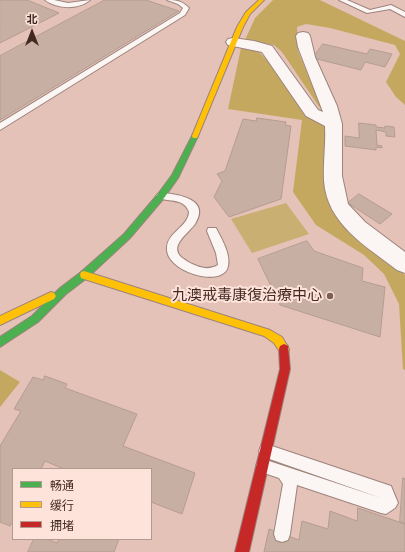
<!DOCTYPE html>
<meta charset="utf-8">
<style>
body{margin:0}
#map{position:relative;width:405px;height:552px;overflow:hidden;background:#e4c2b8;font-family:"Zilla Slab","Noto Sans SC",serif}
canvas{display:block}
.legend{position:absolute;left:12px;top:468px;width:140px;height:72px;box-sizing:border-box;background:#fee3db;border:1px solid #b39991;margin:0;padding:5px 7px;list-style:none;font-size:12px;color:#422a23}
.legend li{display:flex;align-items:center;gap:8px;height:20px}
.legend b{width:20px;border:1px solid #b39991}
.north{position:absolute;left:12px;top:12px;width:40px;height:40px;-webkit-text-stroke:3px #fee3db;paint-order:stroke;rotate:0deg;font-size:11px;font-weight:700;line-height:16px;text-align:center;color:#422a23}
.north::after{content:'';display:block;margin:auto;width:14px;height:18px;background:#422a23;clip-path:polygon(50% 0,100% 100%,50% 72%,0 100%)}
</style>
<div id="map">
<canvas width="405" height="552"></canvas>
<ul class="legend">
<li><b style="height:5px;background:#4caf50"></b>畅通</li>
<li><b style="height:5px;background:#ffc107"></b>缓行</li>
<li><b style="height:5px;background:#c62828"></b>拥堵</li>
</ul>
<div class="north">北</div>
</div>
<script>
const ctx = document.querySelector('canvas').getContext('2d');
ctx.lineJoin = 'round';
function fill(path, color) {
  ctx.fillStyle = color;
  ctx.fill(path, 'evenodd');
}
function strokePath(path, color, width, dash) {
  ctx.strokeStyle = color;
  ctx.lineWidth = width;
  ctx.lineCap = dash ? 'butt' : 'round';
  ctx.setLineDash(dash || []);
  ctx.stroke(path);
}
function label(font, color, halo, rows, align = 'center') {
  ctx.font = font + ' "Zilla Slab","Noto Sans SC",serif';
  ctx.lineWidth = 4;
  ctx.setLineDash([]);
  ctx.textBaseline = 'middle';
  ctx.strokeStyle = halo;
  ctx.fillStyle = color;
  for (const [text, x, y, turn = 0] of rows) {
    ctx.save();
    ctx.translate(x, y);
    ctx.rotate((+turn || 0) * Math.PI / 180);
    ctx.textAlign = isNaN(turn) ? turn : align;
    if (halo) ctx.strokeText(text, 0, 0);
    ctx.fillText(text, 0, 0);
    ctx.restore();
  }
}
fill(new Path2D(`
 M286 203 309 234 252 253 231 219Z`), '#caaf73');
fill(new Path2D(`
 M273 0H320L405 41V105L396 97 386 82 400 54 395 45 330 28 306 24 297 27 298 51 324 114 282 52 274 45 245 40 255 18Z
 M241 48 259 52 269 62 301 109 311 119 326 126 324 165 327 198 341 221 405 275V370L403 369 399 304 384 274 364 255 316 225 293 192 302 120 228 109Z
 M0 370 20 382 0 407Z`), '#c5a860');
const building = new Path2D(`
 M0 0H27L59 13 0 43Z
 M105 0H146L179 11 0 120V56Z
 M323 44 367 54 370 49 392 54 385 67 365 62 361 70 313 58Z
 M257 118 286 122 285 125 291 126 281 199 229 217 214 197 222 181 217 174 225 171 243 119 256 121Z
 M359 123 376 125V127L385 128V126L394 127 395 137 386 136V132L376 130 377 145 382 146V148L376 147V150L345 146V136L359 138Z
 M359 194 392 214 380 224 348 203Z
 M307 241 314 251 363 268 362 281 385 287 380 337 280 305 258 259Z
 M45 376 67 384 65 388 137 414 123 446 195 473 182 514 151 502V469H64L45 461 41 469H13V521L10 526 0 522V446L21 411 14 409 33 377 43 380Z
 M403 478 405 479V524L400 522Z
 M358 508 405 524V552H264L269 529 299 540 302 521 328 529 330 511 357 521Z
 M34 539H47L57 543 59 539H119L114 552H28Z`);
fill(building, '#c8afa3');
strokePath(building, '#b59c90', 1);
const lane = new Path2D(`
 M45 0H54L68 3 90 0C78 10 57 9 45 0Z
 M167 0C177 0 182 1 189 8L185 15 0 130V123L180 13 183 8 178 4Z
 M339 0H347L370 10 391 5 405 12V17L390 9 367 13Z
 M161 193C178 194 211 199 195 224 189 233 169 245 181 257 186 261 191 264 197 266 205 269 211 269 218 265L216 253 207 231 208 228H216C221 238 231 254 228 266 224 289 164 272 167 247 168 232 188 227 189 212 184 198 170 202 158 198L156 196 158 194Z
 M266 444 391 486 398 503 395 508 386 514 381 513 297 485 290 534 288 540 282 542 276 540 274 534 283 484 279 478 258 471 256 466 258 461 263 459 381 498 261 456 259 451 261 446Z`);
const street = new Path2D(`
 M303 32 308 33 310 36 315 57 337 106 342 124V176L348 204 365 222 405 252V273L397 270C366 246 327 224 324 181 323 163 326 144 325 126L306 116 262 52 228 45 226 42 228 39 233 38 254 41 272 46 318 110 323 112 298 47 296 36 298 33Z`);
const fast = new Path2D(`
 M193 134H197L198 136 178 178 164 198 130 238 87 278 66 294 38 322 0 347V337L32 316 60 288 81 272 124 234 158 194 172 175Z`);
const slow = new Path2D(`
 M259 0H264L250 14 243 27 198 136 197 138H193L192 136 237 27 246 12Z
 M84 271 270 330 282 337 289 349 288 352 284 354 280 352 274 343 264 336 81 278 80 275 81 272Z
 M51 292 54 293 56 296 54 299 0 325V316Z`);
const jam = new Path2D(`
 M284 344 288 346 290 369 249 552H235L280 369 279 349 280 346Z`);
strokePath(lane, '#9d837c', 2);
strokePath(street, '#9d837c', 2);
strokePath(fast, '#9d837c', 2);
strokePath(slow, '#9d837c', 2);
strokePath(jam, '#9d837c', 2);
fill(lane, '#fbf6f4');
fill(street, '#fbf6f4');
fill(fast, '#4caf50');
fill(slow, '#ffc107');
fill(jam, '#c62828');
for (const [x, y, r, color] of [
 [330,296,4,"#7b5f57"]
]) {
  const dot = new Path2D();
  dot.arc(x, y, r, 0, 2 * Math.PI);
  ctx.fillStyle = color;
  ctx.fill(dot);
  strokePath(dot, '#fee3db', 1.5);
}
label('15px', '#422a23', '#fee3db', [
 ["九澳戒毒康復治療中心",322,296]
], 'right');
</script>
